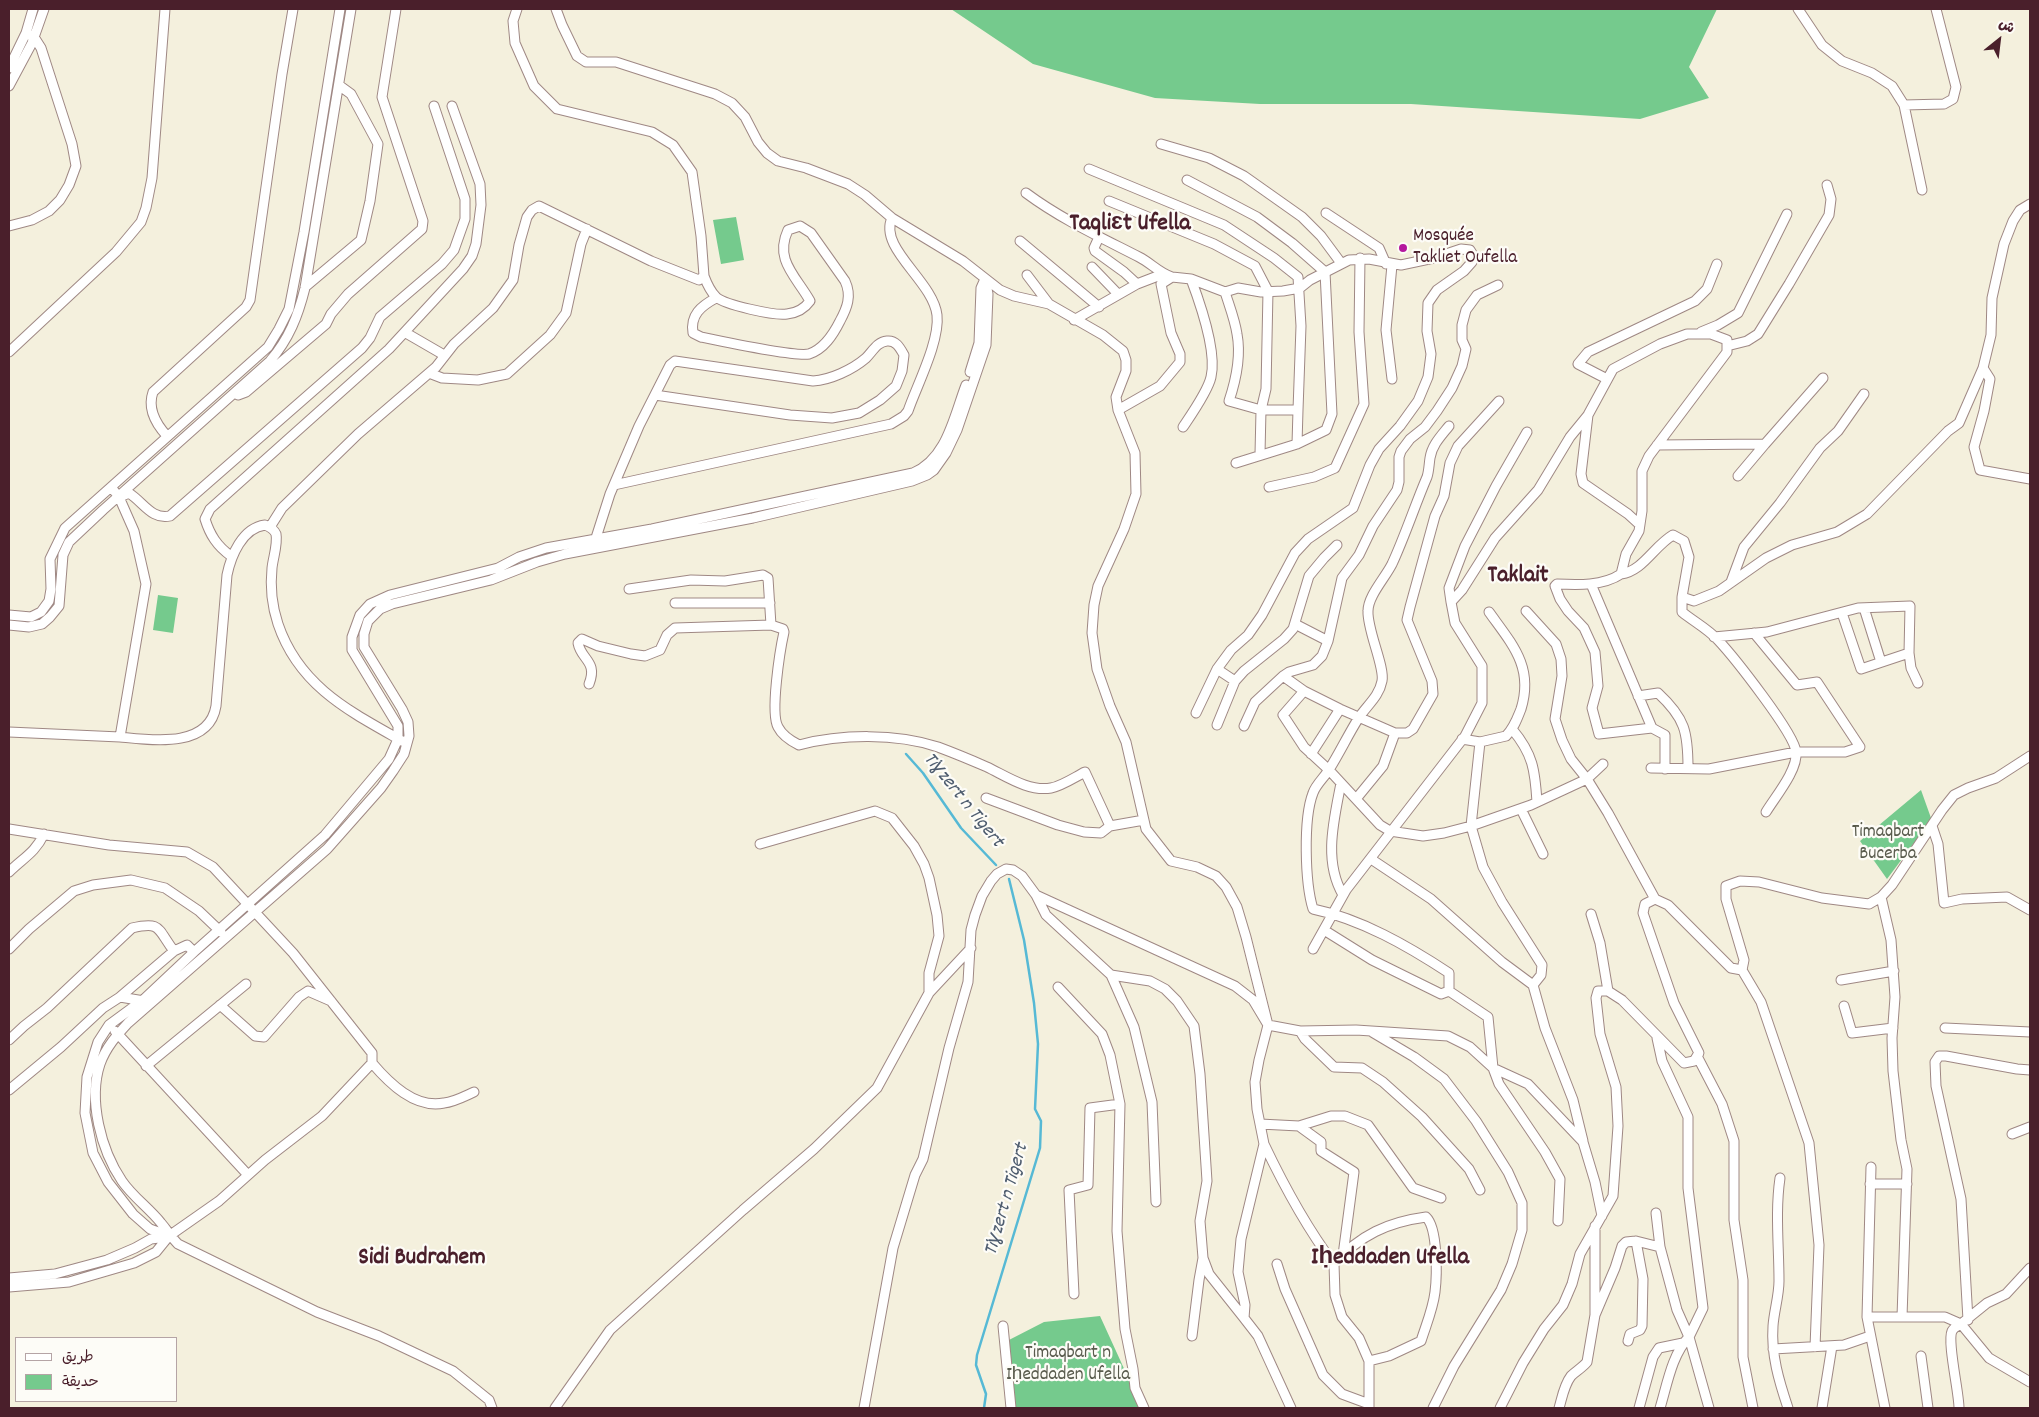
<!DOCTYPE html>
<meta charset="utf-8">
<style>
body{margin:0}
#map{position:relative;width:2039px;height:1417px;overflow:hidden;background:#f4f0dd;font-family:Dekko,"Playpen Sans Arabic",sans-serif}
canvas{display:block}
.frame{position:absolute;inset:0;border:10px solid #4a1f2b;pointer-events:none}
.legend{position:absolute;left:15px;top:1337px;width:162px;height:65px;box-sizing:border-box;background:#fdfcf7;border:1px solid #b5a4a5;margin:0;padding:6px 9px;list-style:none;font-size:15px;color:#4a1f2b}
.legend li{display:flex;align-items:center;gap:10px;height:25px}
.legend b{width:25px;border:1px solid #b5a4a5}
.north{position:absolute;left:1974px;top:15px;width:50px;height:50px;-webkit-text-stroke:4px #fdfcf7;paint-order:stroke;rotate:29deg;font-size:14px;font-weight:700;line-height:20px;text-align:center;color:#4a1f2b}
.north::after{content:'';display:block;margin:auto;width:18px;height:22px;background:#4a1f2b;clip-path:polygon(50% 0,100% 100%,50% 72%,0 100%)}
</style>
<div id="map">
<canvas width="2039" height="1417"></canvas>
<div class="frame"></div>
<ul class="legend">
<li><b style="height:6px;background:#fff"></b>طريق</li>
<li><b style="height:14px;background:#75ca8d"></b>حديقة</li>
</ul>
<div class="north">ش</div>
</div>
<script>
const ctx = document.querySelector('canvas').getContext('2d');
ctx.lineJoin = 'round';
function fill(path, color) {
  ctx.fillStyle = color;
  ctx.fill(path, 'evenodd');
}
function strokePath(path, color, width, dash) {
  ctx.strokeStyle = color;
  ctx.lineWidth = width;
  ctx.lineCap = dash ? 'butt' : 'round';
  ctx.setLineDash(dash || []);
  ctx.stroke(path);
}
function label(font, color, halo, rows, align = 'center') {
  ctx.font = font + ' Dekko,sans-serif';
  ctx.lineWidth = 4.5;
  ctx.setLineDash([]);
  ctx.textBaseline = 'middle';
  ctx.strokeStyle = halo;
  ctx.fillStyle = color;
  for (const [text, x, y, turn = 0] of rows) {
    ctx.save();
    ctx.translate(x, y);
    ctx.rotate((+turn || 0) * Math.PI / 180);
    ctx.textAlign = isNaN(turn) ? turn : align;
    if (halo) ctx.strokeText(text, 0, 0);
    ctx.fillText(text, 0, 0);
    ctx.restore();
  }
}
fill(new Path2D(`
 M951 9H1717L1689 67 1709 98 1640 119 1411 104H1260L1155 98 1033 64Z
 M736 217 744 260 721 264 713 220Z
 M158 595 178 598 173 633 153 630Z
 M1921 790 1931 818 1917 839 1887 879 1860 841Z
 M1100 1316 1142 1408H1016L1007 1341 1044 1322Z`), '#75ca8d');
strokePath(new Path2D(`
 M906 754 923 773 961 828 996 865
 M984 1408 986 1394 976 1365 977 1355 1040 1148 1041 1121 1035 1109 1038 1044 1034 1003 1024 940 1009 879`), '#56b9d5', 2.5);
const minor = new Path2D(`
 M556 9 562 25 577 56 586 62H616L715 94 732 103 745 117 758 142 767 153 778 161 806 168 848 184 865 195 892 218 963 261 1000 290 1014 296 1049 304 1103 335 1123 351 1126 360V371L1116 397 1118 410 1135 453 1136 494 1124 529 1098 586 1094 605 1092 633 1097 669 1110 706 1126 742 1146 829 1171 861 1197 867 1216 876 1226 887 1237 907 1246 937 1268 1025 1259 1060 1255 1082 1257 1109 1264 1144 1241 1239 1238 1272 1245 1305 1244 1318 1258 1336 1291 1408
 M1798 9 1822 45 1842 61 1872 73 1892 86 1904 105 1944 104 1953 99 1956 87 1936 9
 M9 68 26 33 33 9
 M9 86 32 43 44 9
 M1904 105 1922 190
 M1161 144 1209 158 1244 176 1302 217 1321 236 1341 263
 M1089 169 1224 225 1274 258 1298 277 1301 326 1298 410H1261L1229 401C1236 380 1241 355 1237 334 1235 320 1229 305 1225 292
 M1187 180 1257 217 1292 243 1325 272 1332 414 1326 430 1297 444 1236 463
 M1026 193C1061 219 1100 237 1139 257 1151 263 1159 273 1172 277
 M1109 201 1214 244 1255 266 1268 291 1266 389 1261 410 1260 454
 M1326 213 1379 248 1386 264
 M9 226 32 220 49 211 60 200 69 185 76 166 72 144 41 48 34 37 26 33
 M1099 237 1094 248 1095 251 1124 272 1137 284
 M1020 241 1099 307
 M1092 267 1118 294
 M1027 275 1049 304
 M704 276C707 284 710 291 716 297 725 305 775 316 787 314 797 313 805 308 810 301 796 276 774 260 788 230L800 226 811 233 845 281C852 296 847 308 840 321 833 335 824 349 809 354 795 357 720 341 701 337L693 333C690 315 701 306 716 298
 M305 287 361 240 370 201 378 144 351 94 340 86
 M1074 320 1137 284 1163 274
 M1701 332 1718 325 1738 313 1787 214
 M406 333 444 355
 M1727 346 1747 341 1758 334 1789 284 1829 215 1831 199 1827 185
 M9 352 116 252 141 222 146 208 152 178 165 9
 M1983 368 1990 379 1984 411 1974 447 1980 470 2030 479
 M970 372 979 343 981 288 985 279
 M429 373 442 378 478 380 507 374 550 335 566 313 581 244 587 229
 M1392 379 1386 330 1392 265
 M1607 379 1578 364 1588 352 1695 301 1707 289 1717 264
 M235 393 238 395 246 392 326 324 331 314 348 294 422 229 423 221 382 97 396 9
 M1499 401 1458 446 1450 463 1444 496 1435 516 1410 607 1407 620 1432 681 1433 694 1413 729 1407 733H1395L1340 709 1304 691 1283 715 1304 747 1329 770 1380 825 1390 831 1423 836 1444 833 1471 826 1531 805 1587 779 1603 764
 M1118 410 1160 386 1180 362V354L1171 333 1161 284 1172 277 1191 279 1225 292 1238 288 1261 292 1283 291 1300 288 1310 280 1349 260 1369 259 1401 265 1434 258 1461 249 1470 250 1473 255 1472 262 1464 271 1437 290 1428 303 1427 331 1431 354 1428 377 1418 401 1400 426 1379 449 1370 465 1353 508 1308 539 1295 553 1262 615 1248 635 1231 650 1217 669 1196 713
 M1588 415 1581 474 1583 483 1628 514 1640 525
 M1449 426C1441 436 1432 445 1430 458 1429 464 1429 471 1427 477 1415 505 1405 536 1392 564 1385 578 1368 596 1368 611 1367 630 1385 667 1382 681 1379 697 1366 706 1358 719 1348 735 1340 752 1330 768 1325 777 1316 784 1313 793 1303 819 1305 883 1313 909 1361 919 1408 946 1449 973V991L1488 1017 1493 1068 1499 1084 1545 1152 1560 1179 1558 1221
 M1183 427C1191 415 1208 391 1211 377 1217 352 1200 303 1191 279
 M1527 432 1496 486 1465 546 1449 588 1451 602 1462 590 1495 538 1538 490 1570 437 1588 415 1613 369 1660 344 1687 334H1711L1727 340V352L1649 456 1642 471V511L1639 531 1626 554 1621 574C1643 571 1654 546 1673 535L1684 541 1689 557 1682 597 1694 601 1719 591 1766 558 1792 545 1837 532 1867 514 1948 431 1959 423 1983 368 1991 335 1992 298 2004 244 2013 221 2020 210 2030 204
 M167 436C156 424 147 409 153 392L246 307 250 300 282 74 293 9
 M1297 444 1298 410
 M1657 445 1765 444 1823 378
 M1738 476 1765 444
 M614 485 891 424 904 416 908 411C917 385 940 341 937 315 933 281 878 248 892 218
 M111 487 119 497 134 531 146 584 120 737C151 740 209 749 216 706L227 575C231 556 242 528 265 525 270 527 274 529 276 534 278 544 273 558 272 568 270 587 272 606 278 624 299 686 349 711 402 741
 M1269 487 1314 477 1335 468 1364 404 1359 332 1360 258
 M122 496 129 493C144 503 152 520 170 516L362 348 370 338 380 317 442 264 454 250 465 219V199L434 106
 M270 527 282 508 358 434 436 367 454 344 493 308 513 280 519 245 527 217 532 210 539 206 651 261 699 280 704 276 701 236 692 172 673 145 652 132 557 109 534 86 515 43 513 21 517 9
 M594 544 610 494 639 426 670 365 675 361 813 381C830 380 852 370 866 358 873 351 877 342 887 341 896 340 900 348 904 355L902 371 896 386 880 400 859 413 832 418 790 415 655 395
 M231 556C217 546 210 535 205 519L210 509 389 349 463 269 472 256 476 244 481 205 480 184 452 106
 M1731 582 1744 547 1780 503 1820 448 1838 431 1864 394
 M1591 584 1652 728 1599 734 1592 708 1598 686 1595 652 1584 628 1568 611 1560 599 1555 586 1557 584C1578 585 1603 586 1621 574
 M629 589 691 580 725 581 763 575 768 578 771 625
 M1682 597V612C1693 621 1708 629 1718 640 1733 656 1795 734 1796 752 1798 770 1775 797 1766 812
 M675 603H770
 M1864 608 1881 662
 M1526 611 1556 644 1561 659 1562 676 1555 719 1562 740 1571 759 1587 779 1608 813 1655 899
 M9 615 31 617 41 612 49 601 51 589 50 559 65 528 268 347 279 329 289 309 304 232 340 9
 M1295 624 1328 641
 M9 625 29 627 42 624 50 617 59 606 63 555 69 542 103 510 270 361C289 339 298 316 305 288L351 9
 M1714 637 1767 632 1858 608 1910 606 1909 653 1861 669 1842 613
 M1909 653 1911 668 1918 683
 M1217 669 1235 681
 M589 684C598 661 581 660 578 643L582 639 598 646 631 654 645 656 660 650 667 635 675 628 771 625 783 629 784 632C780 650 770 713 778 727 782 735 791 741 799 745 841 734 896 733 938 747 954 753 971 760 987 767 1006 776 1029 792 1051 788 1062 786 1075 777 1085 772L1110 826 1144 820
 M1304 691 1283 676 1289 672 1313 665 1322 656 1328 641 1342 578 1359 555 1373 526 1397 490 1399 482V457L1401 451 1410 439 1425 427 1437 411 1452 388 1462 366 1466 349 1462 340V325L1466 310 1477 295 1498 285
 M1638 696 1658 693C1685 718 1688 732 1688 768
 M1217 725 1235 681 1244 671 1284 639 1293 629 1309 576 1324 558 1337 545
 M1244 726 1255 702 1283 676
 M1652 728 1665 735V769
 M1512 729C1533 754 1535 770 1537 802
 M9 732 120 737
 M1462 739 1480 742 1506 736C1514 728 1517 719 1521 709 1534 667 1512 644 1489 612
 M1311 754 1340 709
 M1651 768 1709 769 1796 752H1845L1860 747 1817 682 1797 685 1754 633
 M1341 783C1334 820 1323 861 1343 895
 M986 798 1058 825 1084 832 1101 833 1110 826
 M1356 799 1383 766 1395 733
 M1521 809 1543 854
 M1932 826 1938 844 1944 903 1962 899 2007 897 2030 910
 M9 829 109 845 187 852 213 867 293 953 372 1053V1063C389 1083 415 1109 444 1103 454 1102 465 1096 474 1092
 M760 844 875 811 892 818 914 846 924 864 929 878 937 915 939 936 929 973V993
 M1371 859 1431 899 1502 962 1533 985 1541 975 1542 965 1502 902 1483 867 1471 826 1480 742
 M9 872C23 858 35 853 44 834
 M1036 895 1235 986 1253 1000 1268 1025 1300 1031 1356 1030 1448 1036 1470 1047 1493 1068 1528 1084 1583 1142 1595 1182 1602 1216
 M1881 897 1891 940 1895 997 1892 1038 1893 1071 1901 1140 1907 1169 1902 1317
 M1591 914 1600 943 1608 991
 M1324 930 1372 960 1441 994 1449 991
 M9 949 29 929 74 891 93 885 131 880 165 888 199 911 221 932
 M1313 949 1346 890 1465 736 1482 703V666L1455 623 1451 602
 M174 951 187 945 194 952
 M1742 970 1761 1002 1809 1143 1819 1245 1815 1347
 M1111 975 1150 981 1165 989 1177 1001 1194 1026 1200 1074 1207 1181 1200 1221 1203 1258 1209 1274 1244 1318
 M1841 980 1894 971
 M1533 985 1545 1028 1573 1100 1583 1141
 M1058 987 1102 1034 1110 1055 1120 1104 1117 1231 1125 1329 1133 1369 1135 1388 1144 1408
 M220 1005 255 1036 264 1037 299 997 308 991 331 1001
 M1844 1006 1852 1033 1893 1028
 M1945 1028 2030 1032
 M115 1031 248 1175
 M1300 1031 1305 1039 1334 1067 1362 1068 1383 1082 1422 1117 1469 1169 1480 1190
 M1372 1032 1414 1057 1444 1079 1476 1121 1508 1172 1522 1203V1230L1512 1264 1501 1290 1454 1366 1433 1408
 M1657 1038 1662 1061 1688 1117V1188L1703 1308 1689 1337 1709 1408
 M9 1040 24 1026 47 1008 132 928C162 921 157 929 174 951L120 997
 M1697 1056 1722 1104 1734 1141V1220L1743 1280V1357L1753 1408
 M146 1066 246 984
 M9 1090 61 1047 103 1008 120 997 144 1001
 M1260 1124 1299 1126
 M2012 1134 2030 1127
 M1264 1144C1284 1186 1306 1227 1334 1264
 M1871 1167 1867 1317 1885 1408
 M1780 1178C1775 1212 1779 1247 1779 1281 1779 1296 1774 1311 1773 1326 1771 1355 1779 1381 1788 1408
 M1870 1184H1907
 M1656 1213 1660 1247
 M169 1236 150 1229 133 1214 108 1182 93 1153 85 1113 87 1077 98 1042 109 1025 143 1000 194 952 325 835 389 759 398 739V726L352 650V637L360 615 370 604 390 595 498 568 519 557 546 548 652 529 913 473C947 459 954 416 966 385
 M1343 1255 1354 1172 1321 1151V1142L1299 1126 1331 1116H1345L1368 1125 1413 1188 1441 1198
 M1277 1264 1285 1289 1323 1375 1342 1394 1369 1404
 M9 1278 55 1274 107 1260 135 1248 151 1239 167 1237
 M9 1287 69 1282 134 1263 156 1252 169 1236 219 1201 265 1160 322 1116 372 1063
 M1074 1294 1069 1190 1088 1185 1090 1108 1120 1104
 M1595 1315 1615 1268 1622 1246 1626 1242 1636 1241 1660 1247 1677 1310 1689 1337C1672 1354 1667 1385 1660 1408
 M1867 1317H1945L1961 1324 1987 1303 2006 1294 2030 1268
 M1968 1320 1961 1199 1936 1086 1935 1062 1939 1056H1946L2017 1069 2030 1070
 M1003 1326 1011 1408
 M1192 1336 1199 1280 1203 1258
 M1628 1341 1630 1334 1640 1330 1642 1326 1643 1279 1636 1241
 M1773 1349 1844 1345 1870 1336
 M1921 1356 1928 1408
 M1369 1361 1359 1338 1342 1317 1335 1295 1334 1264C1360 1235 1388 1222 1426 1217 1438 1228 1437 1276 1435 1292 1433 1309 1426 1325 1421 1341L1389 1356 1369 1361V1408
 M492 1408 489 1400 453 1371 379 1336 317 1312 178 1244C171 1237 167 1230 161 1223 149 1208 133 1197 122 1181 101 1150 88 1100 100 1064 106 1047 117 1035 128 1023L327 849 381 788 393 771 404 754 409 736 408 722 402 709 364 647V634L368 621 380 609 392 604 491 580 537 562 565 554 753 518 912 481 927 475 934 470 946 453 957 430 986 345 988 294 985 279
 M555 1408 610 1330 743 1210 814 1149 877 1088 929 993 971 948
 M864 1408 893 1248 915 1175 923 1159 949 1048 968 982 971 930 975 915 982 896 991 881 997 874 1006 869 1013 870 1022 876 1036 895 1046 915 1111 975 1134 1027 1152 1102 1156 1202
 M1500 1408 1523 1363 1544 1329 1563 1305 1572 1284 1580 1254 1613 1196 1618 1126 1616 1087 1600 1034 1596 998 1598 991H1608L1622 1000 1684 1063 1694 1061 1699 1053 1674 1003 1643 913 1645 904 1655 899 1668 905 1731 968 1742 970 1744 960 1726 899V886L1740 881 1759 882 1822 898 1869 904 1881 897 1892 885 1942 810 1954 795 1968 788 1996 778 2030 756
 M1559 1408C1562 1398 1564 1385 1571 1376 1576 1371 1582 1368 1587 1362L1595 1315V1226
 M1639 1408 1653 1357 1659 1348 1683 1343
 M1822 1408 1832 1346
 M1959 1408C1959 1392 1947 1342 1952 1331 1954 1327 1958 1326 1961 1324L1989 1358 2030 1382`);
strokePath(minor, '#9f8884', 11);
strokePath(minor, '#fff', 9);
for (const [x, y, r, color] of [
 [1403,248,5,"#b5179e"]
]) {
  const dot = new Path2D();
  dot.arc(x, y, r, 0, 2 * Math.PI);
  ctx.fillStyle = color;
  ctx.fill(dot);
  strokePath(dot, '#fdfcf7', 2);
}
label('19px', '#4a1f2b', '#fdfcf7', [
 ["Mosquée",1413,237],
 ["Takliet Oufella",1413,259]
], 'left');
label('19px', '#595b4d', '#fdfcf7', [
 ["Timaqbart",1888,833],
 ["Bucerba",1888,855],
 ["Timaqbart n",1068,1354],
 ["Iḥeddaden Ufella",1068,1376]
]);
label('italic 20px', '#4f5d6f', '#fdfcf7', [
 ["Tiɣzert n Tigert",962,801,51],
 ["Tiɣzert n Tigert",1008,1200,-74]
]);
label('bold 24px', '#4a1f2b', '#fdfcf7', [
 ["Taqliɛt Ufella",1130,226],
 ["Taklait",1518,578],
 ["Sidi Budrahem",422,1260],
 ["Iḥeddaden Ufella",1390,1260]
]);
</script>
